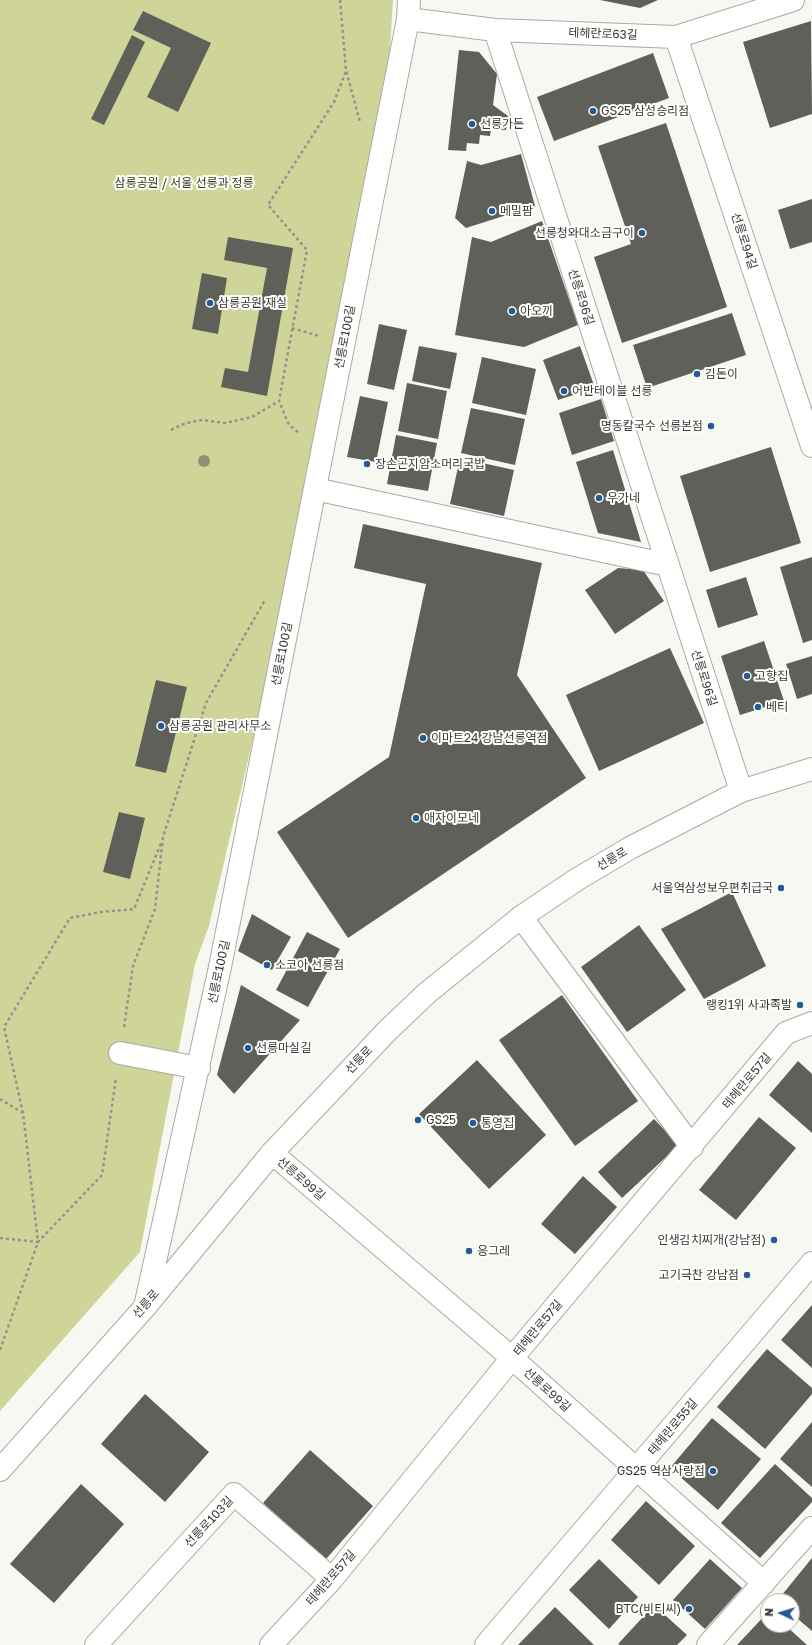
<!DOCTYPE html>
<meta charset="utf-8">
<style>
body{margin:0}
#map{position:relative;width:812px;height:1645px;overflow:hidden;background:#f7f8f1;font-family:"Golos Text",sans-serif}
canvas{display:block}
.north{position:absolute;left:760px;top:1593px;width:40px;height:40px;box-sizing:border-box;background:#fffffe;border:1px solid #afb0ae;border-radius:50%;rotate:274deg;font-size:11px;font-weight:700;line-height:16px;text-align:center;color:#383936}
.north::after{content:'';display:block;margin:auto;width:14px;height:18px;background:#255b93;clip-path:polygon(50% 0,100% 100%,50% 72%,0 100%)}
</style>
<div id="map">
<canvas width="812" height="1645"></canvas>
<div class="north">N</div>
</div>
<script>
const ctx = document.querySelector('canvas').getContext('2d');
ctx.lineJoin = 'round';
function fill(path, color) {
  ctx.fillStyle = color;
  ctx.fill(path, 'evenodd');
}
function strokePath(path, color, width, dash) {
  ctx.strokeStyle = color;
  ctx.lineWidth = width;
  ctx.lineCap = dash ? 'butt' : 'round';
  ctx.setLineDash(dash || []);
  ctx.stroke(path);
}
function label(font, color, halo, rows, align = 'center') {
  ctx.font = font + ' "Golos Text","Noto Sans KR",sans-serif';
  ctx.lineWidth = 4;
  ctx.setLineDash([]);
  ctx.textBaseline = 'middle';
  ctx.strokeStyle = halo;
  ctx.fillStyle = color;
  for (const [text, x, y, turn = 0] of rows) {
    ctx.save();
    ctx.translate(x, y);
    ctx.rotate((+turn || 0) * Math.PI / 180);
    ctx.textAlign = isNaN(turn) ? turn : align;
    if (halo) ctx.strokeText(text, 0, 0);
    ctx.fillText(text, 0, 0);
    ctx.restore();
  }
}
fill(new Path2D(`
 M0 0H393L390 49 369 196 299 544 209 926 195 964 140 1252 0 1411Z`), '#cfd599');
fill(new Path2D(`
 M600 0H658L640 8Z
 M143 11 211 43 178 112 147 97 171 48 133 30Z
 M811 21 812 114 770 128 743 42Z
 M132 35 145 42 104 125 91 119Z
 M459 50 479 52 497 74 493 105 508 116 506 130 491 129 490 136 480 135 479 144 467 143 466 151 448 150Z
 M653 53 669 98 554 141 537 97Z
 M666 123 727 307 622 343 594 257 631 244 598 146Z
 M521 154 535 206 466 228 455 218 467 161 481 165Z
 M812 199V242L790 249 778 210Z
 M542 221 578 325 524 347 455 335 472 237 491 242Z
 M228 237 293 248 267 396 221 387 225 368 248 372 267 268 224 260Z
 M202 273 227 278 218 334 192 329Z
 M732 313 746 355 647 388 633 345Z
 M379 324 407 330 394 390 367 384Z
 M419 346 457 353 450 389 412 381Z
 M580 346 595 388 558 400 543 360Z
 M482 357 536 369 526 415 472 403Z
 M407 383 447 391 438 439 398 431Z
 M360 396 388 402 376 462 347 457Z
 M601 399 614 441 572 455 559 413Z
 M471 408 525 419 515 465 461 453Z
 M396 435 437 443 428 491 387 484Z
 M771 447 801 543 710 572 680 476Z
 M613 450 641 542 598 533 576 462Z
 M460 458 514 470 504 516 450 504Z
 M363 524 542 563 517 675 586 778 348 938 277 832 389 757 426 584 354 568Z
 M812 557V640L803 643 780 567Z
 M618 568 643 570 664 601 615 634 585 590Z
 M746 577 758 615 718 628 706 590Z
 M764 641 784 701 740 715 721 656Z
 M670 648 704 723 599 771 566 695Z
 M812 656V694L797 699 786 664Z
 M156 680 187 687 166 773 135 766Z
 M119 812 145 818 130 879 103 872Z
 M732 892 766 966 704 999 661 929Z
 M252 914 291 937 272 970 238 951Z
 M639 925 686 990 627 1032 581 967Z
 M307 932 340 949 308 1007 276 990Z
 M241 985 300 1020 234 1094 217 1075Z
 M562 995 638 1101 575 1146 499 1040Z
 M477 1060 546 1135 489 1189 419 1114Z
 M798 1061 812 1074V1133L769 1095Z
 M759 1117 796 1148 736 1220 699 1190Z
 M654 1119 679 1145 622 1198 598 1172Z
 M583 1176 617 1207 575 1254 541 1224Z
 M812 1305V1368L781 1340Z
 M767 1349 812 1388V1394L765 1449 717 1407Z
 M145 1394 209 1452 165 1502 101 1444Z
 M712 1418 761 1459 718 1510 670 1468Z
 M812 1422V1487L780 1459Z
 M310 1450 373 1506 326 1559 263 1503Z
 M775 1464 812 1498V1502L760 1558 721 1523Z
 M81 1484 124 1524 54 1603 10 1564Z
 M646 1501 695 1546 659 1585 611 1540Z
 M812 1558V1631L792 1614V1601H777Z
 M599 1559 638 1597 609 1629 569 1590Z
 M710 1559 742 1588 705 1629 673 1600Z
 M654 1605 687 1635 677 1645H620L618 1644Z
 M555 1607 594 1645H518Z
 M768 1612V1625H785L807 1645H737Z`), '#60605b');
const minor = new Path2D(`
 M408 19 495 30 676 37 793 0
 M495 30 741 791
 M676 37 812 446
 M315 489 668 565
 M521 917 692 1147
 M120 1053 199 1068
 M272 1153 512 1358 764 1583
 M145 1307 220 967 408 19 409 0
 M96 1645 234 1494 332 1579
 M271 1645 332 1579 512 1358 786 1033 812 1023
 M486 1645 812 1263
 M708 1645 812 1528`);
const major = new Path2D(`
 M0 1470 145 1307 272 1153 387 1031 427 993 521 917 576 880 630 848 741 791 812 769`);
strokePath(minor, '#a9aaa4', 24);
strokePath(major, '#a9aaa4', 24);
strokePath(new Path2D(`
 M340 0 346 70 360 122
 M292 328 319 336
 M171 430 186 423 202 420 225 423 252 417 279 401
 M298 432 289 425 279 401 307 250 268 205 334 102 346 71
 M124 1027 133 966 155 909 163 837 206 703 265 600
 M0 1099 23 1113
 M0 1238 38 1242 23 1113 4 1027 70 918 101 912 134 909 162 841
 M0 1350 38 1242 102 1175 116 1078`), '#92938e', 2.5, [3, 3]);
strokePath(minor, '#fff', 22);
strokePath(major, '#fff', 22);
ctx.fillStyle = '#8e9077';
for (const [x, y] of [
 [204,461]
]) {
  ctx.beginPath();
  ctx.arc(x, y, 6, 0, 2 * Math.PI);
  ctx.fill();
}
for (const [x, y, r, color] of [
 [593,111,4,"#255b93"],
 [472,124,4,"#255b93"],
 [492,211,4,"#255b93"],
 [642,233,4,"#255b93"],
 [210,303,4,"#255b93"],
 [512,311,4,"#255b93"],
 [697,374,4,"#255b93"],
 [564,391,4,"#255b93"],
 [711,426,4,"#255b93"],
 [367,464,4,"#255b93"],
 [599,498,4,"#255b93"],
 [747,676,4,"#255b93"],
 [758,707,4,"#255b93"],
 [161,726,4,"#255b93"],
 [423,738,4,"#255b93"],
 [416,818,4,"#255b93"],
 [781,888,4,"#255b93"],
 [267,965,4,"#255b93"],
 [800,1005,4,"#255b93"],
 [248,1048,4,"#255b93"],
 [418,1120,4,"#255b93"],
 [473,1123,4,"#255b93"],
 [774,1240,4,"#255b93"],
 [469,1251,4,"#255b93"],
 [747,1275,4,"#255b93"],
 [713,1471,4,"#255b93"],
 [689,1609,4,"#255b93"]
]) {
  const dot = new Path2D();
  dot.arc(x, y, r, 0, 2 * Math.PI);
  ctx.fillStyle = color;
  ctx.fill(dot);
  strokePath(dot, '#fffffe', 1.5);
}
label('12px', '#383936', '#fffffe', [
 ["테헤란로63길",603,34,2],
 ["선릉로94길",744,241,72],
 ["선릉로96길",581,297,72],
 ["선릉로100길",345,337,-79],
 ["선릉로100길",282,654,-79],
 ["선릉로96길",704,678,72],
 ["선릉로",612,859,-31],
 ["선릉로100길",219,972,-78],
 ["선릉로",359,1060,-46],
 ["테헤란로57길",747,1081,-50],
 ["선릉로99길",301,1179,41],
 ["선릉로",146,1304,-49],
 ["테헤란로57길",538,1328,-50],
 ["선릉로99길",547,1390,42],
 ["테헤란로55길",673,1427,-50],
 ["선릉로103길",209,1522,-47],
 ["테헤란로57길",331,1578,-49]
]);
label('12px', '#383936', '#fffffe', [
 ["GS25 삼성승리점",601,111],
 ["선릉가든",480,124],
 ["메밀팜",500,211],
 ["선릉청와대소금구이",634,233,"right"],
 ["삼릉공원 재실",218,303],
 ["아오끼",520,311],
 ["김돈이",705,374],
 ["어반테이블 선릉",572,391],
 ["명동칼국수 선릉본점",703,426,"right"],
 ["장손곤지암소머리국밥",375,464],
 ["우가네",607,498],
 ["고향집",755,676],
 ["베티",766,707],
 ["삼릉공원 관리사무소",169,726],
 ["이마트24 강남선릉역점",431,738],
 ["애자이모네",424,818],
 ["서울역삼성보우편취급국",773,888,"right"],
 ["소코아 선릉점",275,965],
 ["랭킹1위 사과족발",792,1005,"right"],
 ["선릉마실길",256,1048],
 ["GS25",426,1120],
 ["통영집",481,1123],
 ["인생김치찌개(강남점)",766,1240,"right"],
 ["응그레",477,1251],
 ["고기극찬 강남점",739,1275,"right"],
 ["GS25 역삼사랑점",705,1471,"right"],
 ["BTC(비티씨)",681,1609,"right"]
], 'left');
label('12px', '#383b14', '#fffffe', [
 ["삼릉공원 / 서울 선릉과 정릉",184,183]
]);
</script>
